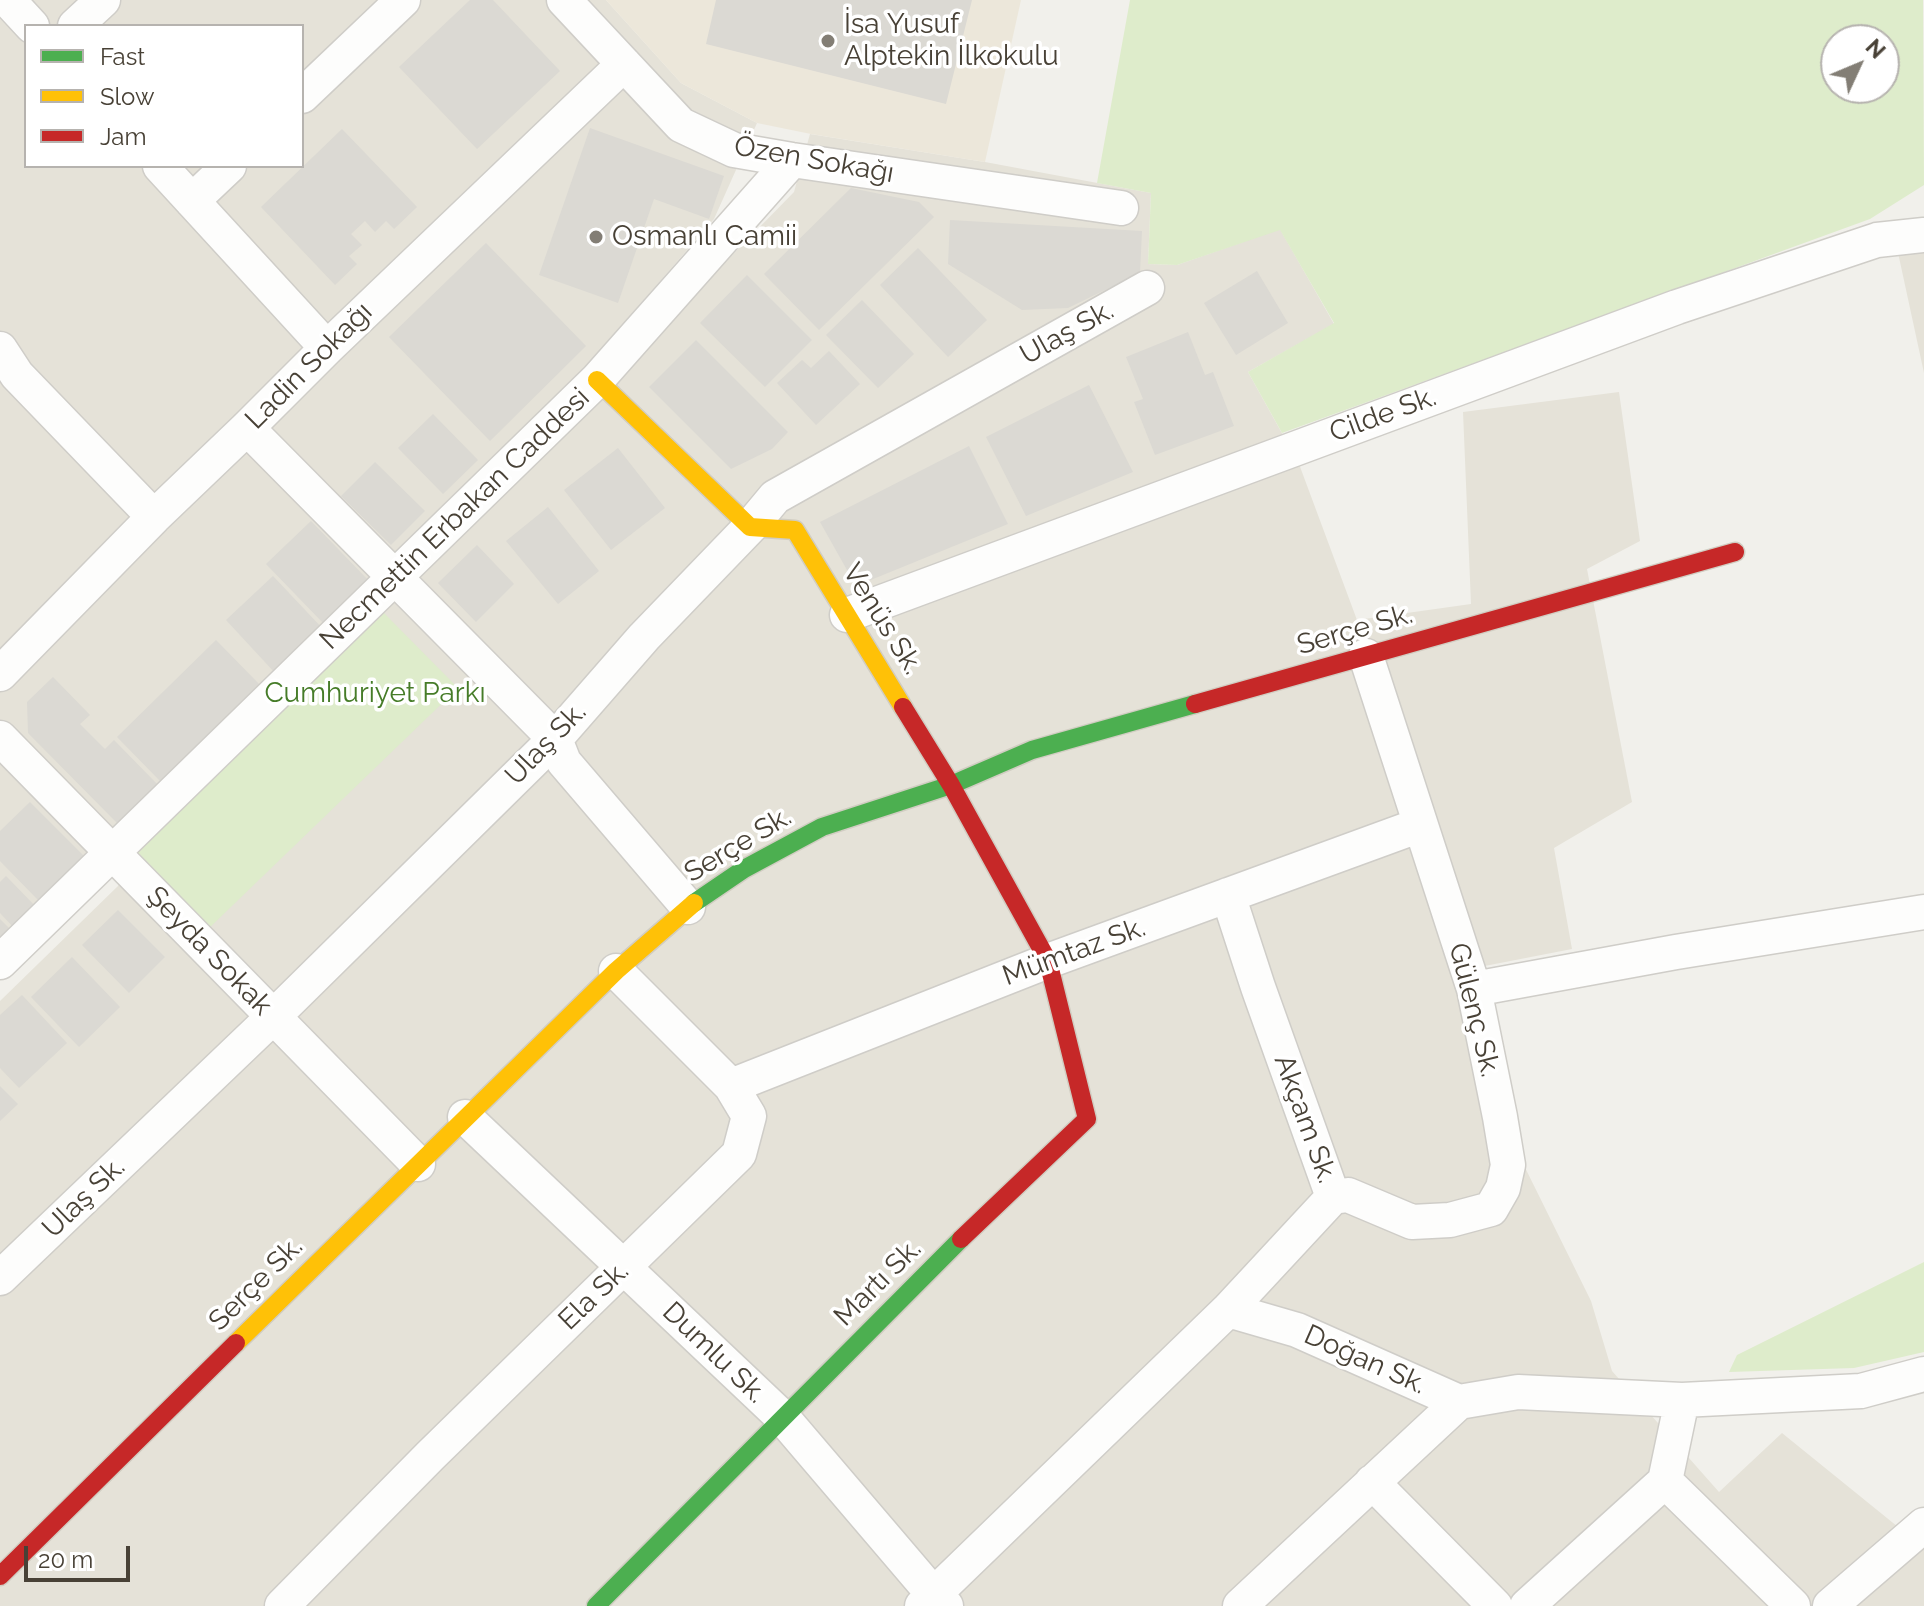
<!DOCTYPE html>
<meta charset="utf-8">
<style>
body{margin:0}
#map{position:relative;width:1924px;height:1606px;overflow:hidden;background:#f1f0eb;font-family:Raleway,sans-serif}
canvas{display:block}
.legend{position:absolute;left:24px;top:24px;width:280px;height:144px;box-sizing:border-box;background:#fff;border:2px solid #b6b3af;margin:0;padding:10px 14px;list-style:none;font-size:24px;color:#484136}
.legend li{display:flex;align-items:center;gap:16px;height:40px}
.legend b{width:40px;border:2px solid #b6b3af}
.north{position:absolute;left:1820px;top:24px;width:80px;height:80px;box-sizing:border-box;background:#fff;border:2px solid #b6b3af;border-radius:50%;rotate:46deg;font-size:22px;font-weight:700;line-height:32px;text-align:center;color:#484136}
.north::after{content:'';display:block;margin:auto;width:28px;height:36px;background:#837e75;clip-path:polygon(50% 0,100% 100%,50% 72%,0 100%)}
.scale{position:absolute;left:24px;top:1546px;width:106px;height:36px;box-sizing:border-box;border:4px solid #484136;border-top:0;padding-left:10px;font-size:24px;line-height:28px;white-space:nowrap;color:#484136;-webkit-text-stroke:6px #fff;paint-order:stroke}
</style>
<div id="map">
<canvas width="1924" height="1606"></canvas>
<ul class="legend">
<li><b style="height:10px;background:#4caf50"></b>Fast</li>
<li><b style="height:10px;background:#ffc107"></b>Slow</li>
<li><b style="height:10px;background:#c62828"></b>Jam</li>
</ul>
<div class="north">N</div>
<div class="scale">20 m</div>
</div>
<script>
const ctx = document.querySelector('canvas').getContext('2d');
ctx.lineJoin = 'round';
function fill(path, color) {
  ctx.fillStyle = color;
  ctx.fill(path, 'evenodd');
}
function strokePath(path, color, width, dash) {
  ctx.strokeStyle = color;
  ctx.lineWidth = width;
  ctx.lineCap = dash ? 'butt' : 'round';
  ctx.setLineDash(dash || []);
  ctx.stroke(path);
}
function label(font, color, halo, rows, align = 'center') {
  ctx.font = font + ' Raleway,sans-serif';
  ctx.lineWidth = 7;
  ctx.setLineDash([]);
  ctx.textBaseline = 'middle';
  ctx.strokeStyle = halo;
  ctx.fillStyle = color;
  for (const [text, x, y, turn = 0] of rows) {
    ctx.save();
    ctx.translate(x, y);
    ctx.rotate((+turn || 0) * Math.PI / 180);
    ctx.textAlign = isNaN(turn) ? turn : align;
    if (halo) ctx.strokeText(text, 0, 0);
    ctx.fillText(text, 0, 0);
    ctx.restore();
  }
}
fill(new Path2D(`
 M0 0H606L681 83 757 123 714 219 584 369 0 948ZM26 26H302V166H26Z
 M810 134 985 162 1151 193 1148 264 1177 265 1280 229 1334 324 1248 372 1299 464 1357 620 1471 604 1463 412 1619 392 1640 541 1587 569 1632 802 1554 848 1572 949 1459 971 1500 1117 1591 1301 1612 1371 1719 1492 1782 1433 1924 1548V1606H0V1001L118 886 131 856 383 612 794 192Z
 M1897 248 1924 250V373Z`), '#e5e2d8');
fill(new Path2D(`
 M606 0H1021L985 162 811 134 757 123 681 83Z`), '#ece7da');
fill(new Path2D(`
 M1130 0H1923L1924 185 1870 219 1282 433 1248 372 1334 323 1280 230 1177 265 1148 264 1151 193 1097 183ZM1836 40H1884V88H1836Z
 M383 612 458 688 205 932 131 856Z
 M1924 1262V1352L1854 1368 1729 1372 1737 1355Z`), '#deeccb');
fill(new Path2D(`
 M470 0H493L560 71 477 149 399 67Z
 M716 0H972L946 104 706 44Z
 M590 128 724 176 709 219 654 199 618 303 539 275Z
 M342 129 417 207 394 229 386 221 375 232 365 221 351 234 362 245 349 256 357 264 335 285 261 207Z
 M851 188 919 202 934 217 819 330 764 274Z
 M950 220 1142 231 1140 273 1068 308 1022 310 948 264Z
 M486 243 586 346 490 441 389 337Z
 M918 248 987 320 948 357 880 285Z
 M1257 271 1288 323 1236 355 1204 303Z
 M747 275 812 340 765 387 700 323Z
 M862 300 914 354 878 388 826 335Z
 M1188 332 1205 375 1213 372 1234 426 1155 455 1134 402 1143 399 1126 357Z
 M696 340 788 432 772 449 731 469 649 387Z
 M829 351 860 384 816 425 777 383 802 360 811 368Z
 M1089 385 1133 472 1026 516 986 437Z
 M433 414 478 460 443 494 398 448Z
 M969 446 1008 524 856 586 820 522Z
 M618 448 665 508 611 550 564 490Z
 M375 462 425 511 391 545 341 496Z
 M548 507 599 571 558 604 506 541Z
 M311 521 369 581 324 624 266 564Z
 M477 545 514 584 476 622 438 583Z
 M273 576 323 629 276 674 226 620Z
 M216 640 260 685 161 782 117 737Z
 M53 677 90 715 80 724 105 749 114 740 158 785 118 824 28 733 27 702Z
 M30 802 84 856 38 900 0 861V831Z
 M6 876 38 909 16 930 0 913V882Z
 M118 910 165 957 129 993 82 945Z
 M0 919 13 932 0 944Z
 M72 957 120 1007 79 1047 31 997Z
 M22 995 67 1043 19 1088 0 1068V1015Z
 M0 1086 18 1104 0 1121Z`), '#dbd9d3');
const street = new Path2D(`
 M8 0 32 26
 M564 0 681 125 734 150 792 160 1121 208
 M75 26 103 0
 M302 96 403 0
 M160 166 327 348
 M192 201 229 166
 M0 349 17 375 154 517
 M247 428 555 739 564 762 688 907
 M847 615 1677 307 1877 240 1924 235
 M0 674 154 517 247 428 327 348 624 64
 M0 738 418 1164
 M1228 895 1258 987 1333 1197 1228 1310
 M0 962 597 380 792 160
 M1474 989 1676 952 1924 912
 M731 1086 1048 961 1420 825
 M465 1117 783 1418 934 1595 946 1606
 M1333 1197 1348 1195 1412 1222 1450 1220 1491 1209 1503 1188 1508 1165 1500 1117 1474 989 1366 656
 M0 1278 273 1017 555 739 644 637 750 527 775 497 1147 288
 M1682 1400 1665 1481 1793 1606
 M1372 1482 1495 1606
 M282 1606 430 1456 739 1154 749 1116 731 1086 616 971
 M922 1606 1228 1310 1297 1330 1459 1402 1518 1392 1682 1400 1861 1391 1924 1374
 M1240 1606 1459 1402
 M1527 1606 1665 1481
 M1830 1606 1924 1525`);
const fast = new Path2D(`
 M694 903 744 869 822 827 951 785 1032 750 1195 704
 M596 1606 961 1239`);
const slow = new Path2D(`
 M597 380 750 527 795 530 903 707
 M236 1343 616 971 694 903`);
const jam = new Path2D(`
 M1195 704 1735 552
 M903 707 951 785 1048 961 1087 1119 961 1239
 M0 1576 236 1343`);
strokePath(street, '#cfcdc8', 37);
strokePath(fast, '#d1cdc2', 21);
strokePath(slow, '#d1cdc2', 21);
strokePath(jam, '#d1cdc2', 21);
strokePath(street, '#fdfdfc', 34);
strokePath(fast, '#4caf50', 18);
strokePath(slow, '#ffc107', 18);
strokePath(jam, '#c62828', 18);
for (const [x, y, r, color] of [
 [828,41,8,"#837e75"],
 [596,237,8,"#837e75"]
]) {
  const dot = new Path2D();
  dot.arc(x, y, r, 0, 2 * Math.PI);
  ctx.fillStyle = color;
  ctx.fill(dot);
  strokePath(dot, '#fff', 3);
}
label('28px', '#484136', '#fff', [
 ["İsa Yusuf",844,25],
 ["Alptekin İlkokulu",844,57],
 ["Osmanlı Camii",612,237]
], 'left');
label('28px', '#484136', '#fff', [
 ["Özen Sokağı",814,160,10],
 ["Ulaş Sk.",1067,333,-29],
 ["Ladin Sokağı",309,366,-45],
 ["Cilde Sk.",1383,415,-20],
 ["Necmettin Erbakan Caddesi",455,519,-44],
 ["Venüs Sk.",882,619,58],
 ["Serçe Sk.",1355,630,-16],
 ["Ulaş Sk.",546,744,-46],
 ["Serçe Sk.",738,845,-31],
 ["Şeyda Sokak",209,951,46],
 ["Mümtaz Sk.",1074,952,-20],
 ["Gülenç Sk.",1474,1010,76],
 ["Akçam Sk.",1305,1119,70],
 ["Ulaş Sk.",84,1198,-44],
 ["Martı Sk.",878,1283,-45],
 ["Serçe Sk.",256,1284,-45],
 ["Ela Sk.",594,1296,-44],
 ["Dumlu Sk.",714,1353,44],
 ["Doğan Sk.",1365,1360,24]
]);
label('28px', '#467c28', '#fff', [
 ["Cumhuriyet Parkı",375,694]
]);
</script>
